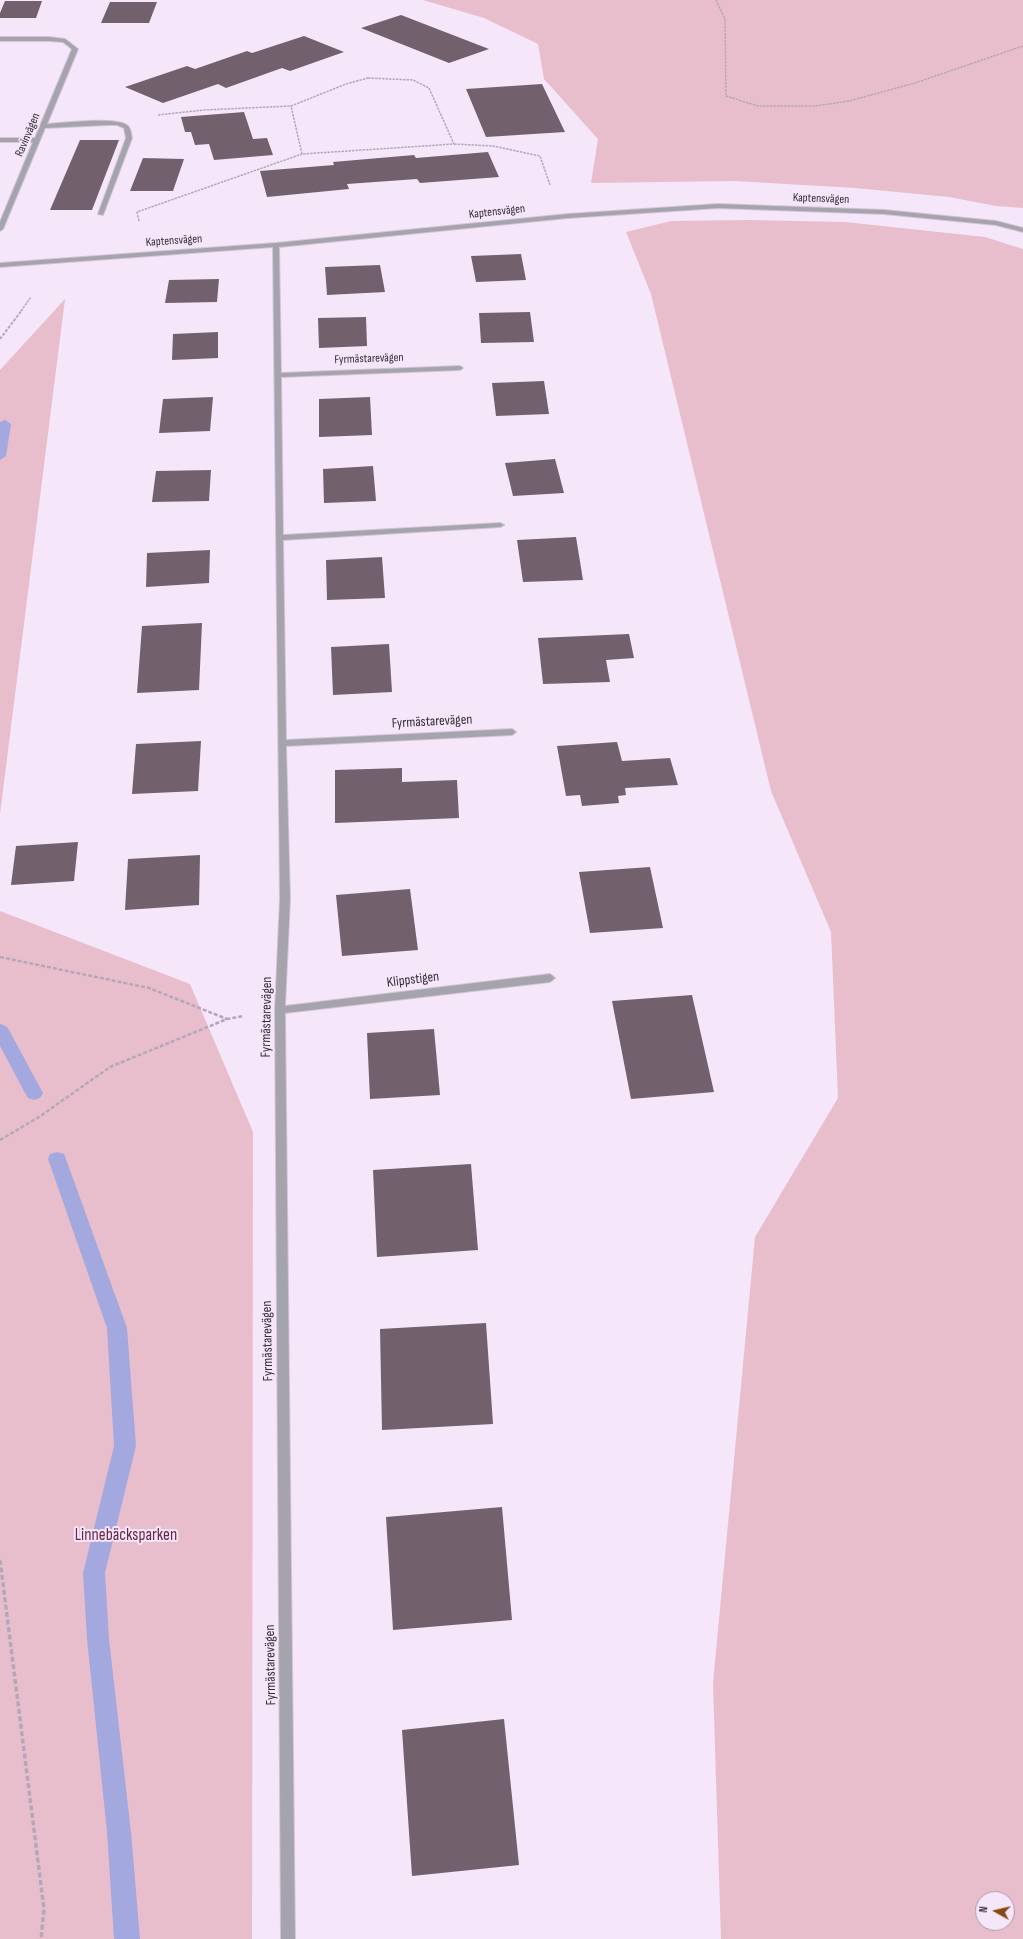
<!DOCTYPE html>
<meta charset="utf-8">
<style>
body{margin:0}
#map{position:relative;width:1023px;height:1939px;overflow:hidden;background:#f5e6fa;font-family:"Sofia Sans Condensed",sans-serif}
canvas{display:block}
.north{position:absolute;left:975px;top:1891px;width:40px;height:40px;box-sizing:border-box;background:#f5e6fa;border:1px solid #a79cab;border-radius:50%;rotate:278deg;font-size:11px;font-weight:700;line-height:16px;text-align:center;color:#322c34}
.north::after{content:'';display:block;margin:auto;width:14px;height:18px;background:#894811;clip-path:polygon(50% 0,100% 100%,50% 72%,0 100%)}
</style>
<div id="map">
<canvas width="1023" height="1939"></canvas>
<div class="north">N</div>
</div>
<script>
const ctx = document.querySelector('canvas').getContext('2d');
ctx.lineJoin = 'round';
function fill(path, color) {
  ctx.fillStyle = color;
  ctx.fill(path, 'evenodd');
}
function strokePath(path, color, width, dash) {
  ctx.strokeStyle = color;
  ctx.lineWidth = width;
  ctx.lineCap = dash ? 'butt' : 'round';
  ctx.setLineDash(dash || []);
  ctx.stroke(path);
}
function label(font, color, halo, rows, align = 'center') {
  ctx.font = font + ' "Sofia Sans Condensed",sans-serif';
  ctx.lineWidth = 4;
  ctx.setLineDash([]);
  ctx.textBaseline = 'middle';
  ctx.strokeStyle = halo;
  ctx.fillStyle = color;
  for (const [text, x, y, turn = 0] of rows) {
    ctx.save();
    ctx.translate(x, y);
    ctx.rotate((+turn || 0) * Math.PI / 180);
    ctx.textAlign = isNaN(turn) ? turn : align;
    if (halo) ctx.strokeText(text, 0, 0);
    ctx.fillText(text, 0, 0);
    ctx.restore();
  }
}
fill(new Path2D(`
 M423 0H1023V208L996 206 949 197 855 188 735 181 591 183 598 139 544 79 538 44 484 18Z
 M750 220 845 222 985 237 1023 249V1939H721L713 1683 755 1237 838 1098 831 932 771 791 651 294 626 232 671 221ZM983 1899H1007V1923H983Z
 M65 299 0 814V370Z
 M0 911 190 984 253 1132 252 1939H0Z`), '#e9becc');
fill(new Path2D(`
 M5 420 11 424 6 456 0 460V422Z
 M0 1024 6 1026 9 1030 43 1093 40 1098 34 1100 28 1098 25 1093 0 1046Z
 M57 1152 64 1154 66 1159 127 1328 136 1446 105 1573 109 1639 131 1832 140 1939H114L107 1832 87 1639 83 1573 114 1446 107 1328 48 1159 50 1154Z`), '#a3a9de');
fill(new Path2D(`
 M5 1H42L36 18H0V13Z
 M110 2H157L149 23H101Z
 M401 15 489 49 449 63 361 28Z
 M304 36 344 52 290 71 282 68 226 88 218 84 163 103 125 87 187 66 195 69 247 51 252 53Z
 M542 84 565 132 486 137 466 89Z
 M244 112 253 139 267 138 273 155 214 160 209 144 195 145 191 132H185L181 117Z
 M80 140H119L92 210H50Z
 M488 152 499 177 420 183 417 179 347 184 349 189 267 197 260 171 334 165 333 162 414 155 416 158Z
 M143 158 184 159 173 191H130Z
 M521 254 526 280 476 282 471 256Z
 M380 265 385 292 327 295 325 267Z
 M219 279 217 302 165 303 169 280Z
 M530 312 534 342 481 343 479 313Z
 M366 317 367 346 319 348 318 318Z
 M218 332V358L172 360 173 334Z
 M544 381 549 414 496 416 492 383Z
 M213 397 210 431 159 433 163 399Z
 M370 397 372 435 319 437V399Z
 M555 459 564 493 513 496 505 463Z
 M373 466 376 501 324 503 323 469Z
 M211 470 209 501 152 502 156 471Z
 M576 537 583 580 523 582 517 540Z
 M210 550 209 583 146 587 147 553Z
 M382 557 385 598 327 600 326 560Z
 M202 623 199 690 137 693 142 626Z
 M629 634 634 658 606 660 610 682 543 684 538 638Z
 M389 644 392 692 333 695 331 647Z
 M201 741 198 791 132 794 136 744Z
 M617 742 622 761 670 758 678 785 625 788 626 795 618 796 619 803 582 806 580 795 566 796 557 746Z
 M402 768V782L457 780 459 818 335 823V770Z
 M78 842 74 881 11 885 16 846Z
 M200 855 199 905 125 910 128 859Z
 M650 867 663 928 590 933 579 872Z
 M410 889 418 950 342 956 336 895Z
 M692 995 714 1092 631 1099 612 1001Z
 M434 1029 440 1095 370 1099 367 1033Z
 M471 1164 478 1250 377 1257 373 1170Z
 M486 1323 493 1424 382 1430 380 1329Z
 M502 1507 512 1620 393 1630 386 1517Z
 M504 1719 519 1865 412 1876 402 1730Z`), '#73606d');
const minor = new Path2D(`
 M0 37H49L65 39 78 49 47 124C61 123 119 116 128 126 131 129 131 134 132 138L103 215 98 214 126 138 124 128 117 125H108L45 128 3 229 0 231V222L33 142H0V138H35L72 49 63 42 49 41H0Z
 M718 204 884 210 996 221 1023 228V232L996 225 884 214 718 208 568 218 279 247 281 373 460 366 463 368 460 370 281 377 283 535 500 523 504 525 500 527 283 540 286 740 512 729 516 732 512 735 286 746 290 899 285 1006 550 974 555 978 550 982 285 1013 295 1939H281L275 1010 280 899 273 247 0 267V263L276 243 568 214Z`);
strokePath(minor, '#d2c5d6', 2);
strokePath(new Path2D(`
 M716 0 725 19 726 96 758 106H815L849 101 915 83 1023 46
 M368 78 413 80 429 88 454 144 302 154 291 106 346 84Z
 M158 115 204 110 291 106
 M454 144 493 146 540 156 550 185
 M139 221 137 212 302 154
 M21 311 31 297`), '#b4a8b8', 1.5, [2.5, 1]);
strokePath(new Path2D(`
 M0 339 22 310`), '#b4a8b8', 2, [3, 1.5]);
strokePath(new Path2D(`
 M0 957 149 988 227 1019
 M0 1140 39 1117 110 1067 227 1019 244 1016`), '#b4a8b8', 2.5, [4, 2]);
strokePath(new Path2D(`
 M0 1560 44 1909 41 1939`), '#b4a8b8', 3.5, [5, 2.5]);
fill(minor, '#a5a3ac');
label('12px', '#322c34', '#f5e6fa', [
 ["Ravinvägen",28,135,-67],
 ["Kaptensvägen",821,199,2],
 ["Kaptensvägen",497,212,-6],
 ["Kaptensvägen",174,241,-4],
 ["Fyrmästarevägen",369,359,-2]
]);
label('14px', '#322c34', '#f5e6fa', [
 ["Fyrmästarevägen",432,722,-3],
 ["Klippstigen",413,980,-7],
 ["Fyrmästarevägen",267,1017,-89],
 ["Fyrmästarevägen",268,1341,-91],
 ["Fyrmästarevägen",271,1665,-91]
]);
label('17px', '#6c2644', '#f5e6fa', [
 ["Linnebäcksparken",126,1536]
]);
</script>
